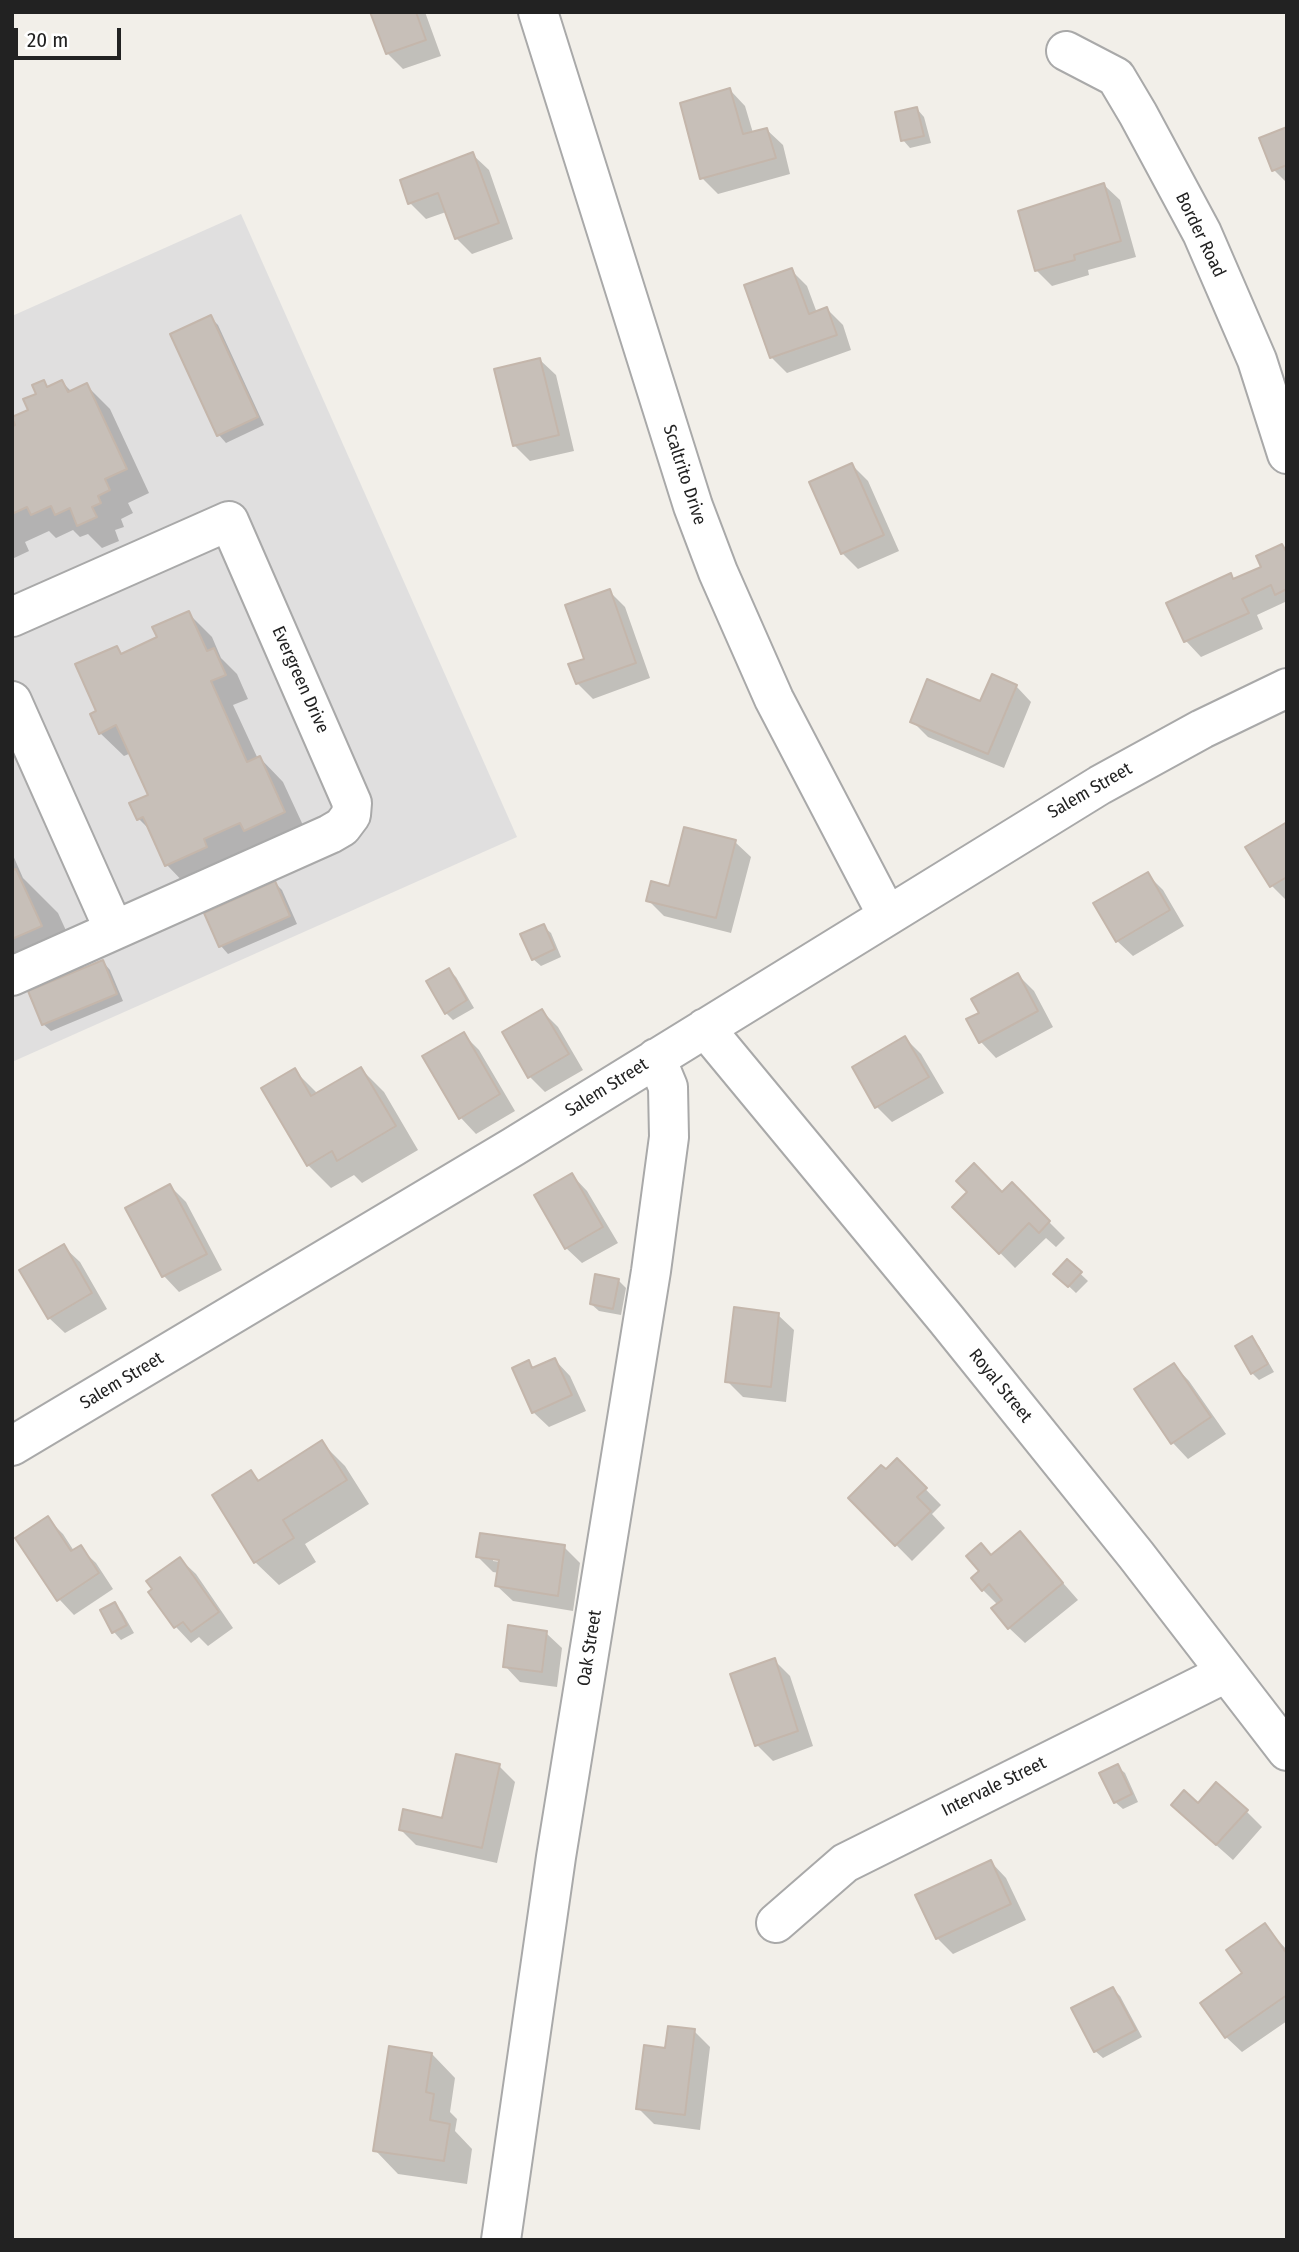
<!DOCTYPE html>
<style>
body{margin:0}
#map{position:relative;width:1299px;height:2252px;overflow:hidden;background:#f2efe9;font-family:"Fira Sans Condensed",sans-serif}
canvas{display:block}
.frame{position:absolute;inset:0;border:14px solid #222;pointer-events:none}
.scale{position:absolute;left:14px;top:28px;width:107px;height:32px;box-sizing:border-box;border:4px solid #222;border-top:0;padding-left:9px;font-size:21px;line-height:24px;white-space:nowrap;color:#222;-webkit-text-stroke:5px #fff;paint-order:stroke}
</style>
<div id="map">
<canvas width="1299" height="2252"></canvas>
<div class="frame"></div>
<div class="scale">20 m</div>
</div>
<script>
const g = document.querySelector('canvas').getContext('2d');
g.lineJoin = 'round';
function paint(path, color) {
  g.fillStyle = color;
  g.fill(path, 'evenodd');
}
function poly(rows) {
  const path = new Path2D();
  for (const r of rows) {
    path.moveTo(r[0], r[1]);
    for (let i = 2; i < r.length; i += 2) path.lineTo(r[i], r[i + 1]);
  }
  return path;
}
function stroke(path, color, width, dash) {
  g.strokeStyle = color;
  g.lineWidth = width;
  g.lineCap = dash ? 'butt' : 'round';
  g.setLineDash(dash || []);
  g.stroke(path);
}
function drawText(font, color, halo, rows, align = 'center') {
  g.font = font + ' "Fira Sans Condensed",sans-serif';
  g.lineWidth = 6;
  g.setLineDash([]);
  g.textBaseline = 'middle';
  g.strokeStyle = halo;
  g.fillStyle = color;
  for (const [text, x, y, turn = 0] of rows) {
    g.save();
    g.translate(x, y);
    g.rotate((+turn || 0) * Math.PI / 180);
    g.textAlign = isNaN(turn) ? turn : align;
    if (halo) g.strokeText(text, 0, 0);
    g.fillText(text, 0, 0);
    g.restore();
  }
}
const residential = poly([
 [241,214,517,837,12,1062,12,316]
]);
const shadow = poly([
 [372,12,425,12,441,56,403,69,387,53],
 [730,90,745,106,753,133,767,130,783,145,790,174,718,194,702,178],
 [917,109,924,117,931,143,910,148,903,140],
 [1287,129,1287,183,1274,170],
 [473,155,489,170,513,239,472,254,456,238,446,212,426,219,410,203,402,181],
 [1104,185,1120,200,1136,257,1088,270,1089,275,1052,286,1036,270],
 [791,270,807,286,817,313,827,309,843,325,851,350,787,373,772,358,746,286],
 [210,317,218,325,264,425,226,443,219,435],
 [540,360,556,375,574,451,530,461,515,446],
 [43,382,49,388,62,382,72,392,87,386,110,409,149,493,128,503,133,513,121,519,124,527,115,530,119,541,102,548,88,534,80,537,73,530,56,538,49,531,25,542,29,551,12,559,12,429,30,411],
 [852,465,868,481,899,551,858,569,842,553],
 [1282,546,1287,551,1287,603,1285,602,1257,615,1263,629,1201,657,1186,641,1230,575,1235,580,1263,568],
 [609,591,625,607,650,678,593,699,577,683],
 [188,613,212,637,221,658,237,674,248,699,233,705,258,759,260,758,283,782,308,836,190,889,167,865,151,831,139,819,150,796,131,753,124,756,100,733,98,712,116,648,123,655,159,638],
 [1016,686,1031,702,1004,768,928,737,912,721,981,703],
 [1287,824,1287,901,1272,886,1247,848],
 [735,842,751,857,731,933,664,916,648,900,671,888],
 [12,853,23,878,58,913,84,970,103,962,110,970,123,1001,51,1031,43,1024,43,987,35,978,12,988],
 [1147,874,1163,890,1184,926,1133,956,1117,941],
 [275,883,282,890,297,924,228,954,221,946,206,914],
 [543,926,551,933,561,957,541,966,533,959],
 [449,970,456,977,474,1008,453,1020,446,1013],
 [1018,975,1034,991,1053,1027,996,1058,981,1042,981,1013],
 [542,1011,558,1027,583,1070,545,1092,530,1077],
 [463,1034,479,1050,515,1111,476,1134,461,1118],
 [905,1038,921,1054,944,1093,892,1122,877,1107],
 [361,1069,384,1092,418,1150,362,1183,354,1175,331,1188,308,1165,294,1070,318,1094],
 [572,1175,587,1191,618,1243,582,1263,566,1248],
 [1012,1185,1065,1238,1056,1247,1046,1238,1015,1268,955,1207,1003,1194],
 [170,1186,186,1202,222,1270,179,1292,164,1276,128,1209],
 [64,1247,80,1262,107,1309,65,1333,49,1318],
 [1067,1261,1088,1281,1076,1293,1056,1274],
 [618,1280,626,1288,621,1315,599,1311,591,1304],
 [778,1315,794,1330,786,1402,743,1397,727,1381],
 [1252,1339,1259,1346,1274,1372,1259,1380,1252,1373],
 [555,1360,570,1376,586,1411,549,1427,533,1412,529,1362,535,1369],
 [1174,1365,1189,1381,1226,1434,1188,1459,1173,1443,1136,1390],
 [321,1442,345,1466,369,1504,305,1544,316,1562,279,1585,255,1562,251,1472,260,1481],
 [897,1460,941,1505,932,1514,945,1528,912,1561,850,1498,886,1472],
 [48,1519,63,1534,74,1551,80,1548,96,1563,113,1589,74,1615,59,1599],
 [1020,1534,1078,1600,1025,1643,1009,1628,998,1605,983,1590,993,1557],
 [564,1547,580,1563,573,1611,513,1601,497,1586,499,1573,493,1572,478,1557],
 [493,1558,508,1560,508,1563,493,1561],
 [180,1559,196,1574,233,1628,208,1646,199,1637,191,1643,176,1627,155,1589],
 [115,1604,122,1612,134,1633,121,1640,114,1632,103,1611],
 [546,1633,562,1648,557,1687,520,1682,505,1666],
 [774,1660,790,1676,813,1746,773,1761,757,1745],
 [499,1766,515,1782,497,1863,416,1845,400,1829,444,1820],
 [1117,1766,1125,1773,1138,1802,1123,1809,1115,1802],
 [1198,1805,1246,1811,1262,1827,1233,1860,1189,1821],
 [991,1862,1006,1878,1026,1920,953,1954,937,1938],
 [1265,1926,1287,1950,1287,2021,1242,2052,1226,2037,1244,1974],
 [1113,1989,1120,1996,1142,2037,1103,2058,1095,2051],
 [694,2031,710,2047,700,2130,654,2124,638,2108],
 [432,2054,455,2078,450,2112,457,2119,455,2131,472,2149,467,2184,398,2174,375,2150]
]);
const building = poly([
 [370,12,416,12,426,40,386,54,370,12],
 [730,88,743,134,767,128,776,158,700,179,680,103,730,88],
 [917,107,924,136,901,141,895,112,917,107],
 [1287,127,1287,165,1272,171,1259,138,1287,127],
 [473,152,499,223,455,239,438,193,408,204,400,180,473,152],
 [1104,183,1121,241,1074,255,1075,260,1035,271,1018,211,1104,183],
 [792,268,809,314,827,307,837,335,770,358,744,285,792,268],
 [211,315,258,417,217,436,170,334,211,315],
 [540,358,559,435,513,446,494,369,540,358],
 [44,380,47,387,62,380,68,392,87,383,127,469,105,479,110,490,98,496,101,503,92,507,97,517,77,526,70,508,55,515,51,506,31,515,27,507,12,514,12,427,15,425,12,417,28,410,23,399,36,394,32,385,44,380],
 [852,463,884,535,841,554,809,482,852,463],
 [1282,544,1287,553,1287,589,1275,595,1271,585,1242,599,1249,613,1184,642,1166,603,1231,573,1233,579,1261,567,1256,556,1282,544],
 [610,589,636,663,576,684,568,664,584,659,565,605,610,589],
 [189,611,207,651,214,648,226,675,211,681,247,762,260,756,285,812,244,831,240,823,204,839,207,847,165,866,143,817,137,820,129,803,148,795,116,725,99,734,90,714,96,711,75,664,117,646,121,654,157,637,152,627,189,611],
 [992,674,1017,685,988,754,910,722,927,679,980,701,992,674],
 [1287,822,1287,877,1270,887,1245,847,1287,822],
 [684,827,736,840,716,918,646,901,651,881,669,886,684,827],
 [16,869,42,926,12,939,12,870,16,869],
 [1148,872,1170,910,1116,942,1093,903,1148,872],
 [275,881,290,916,219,947,204,913,275,881],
 [544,924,555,949,532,960,520,934,544,924],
 [103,960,117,994,42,1025,28,991,103,960],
 [449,968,467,1000,445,1014,426,981,449,968],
 [1018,973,1038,1011,979,1043,966,1019,979,1013,971,999,1018,973],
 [542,1009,569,1054,528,1078,502,1032,542,1009],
 [464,1032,500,1094,459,1119,422,1056,464,1032],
 [905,1036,929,1077,875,1108,852,1067,905,1036],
 [361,1067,396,1126,337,1161,332,1151,307,1166,261,1088,295,1068,311,1096,361,1067],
 [974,1163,1002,1192,1012,1182,1050,1221,1039,1233,1029,1223,999,1254,952,1207,967,1192,956,1181,974,1163],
 [572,1173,603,1227,565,1249,534,1195,572,1173],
 [170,1184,207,1254,162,1277,125,1208,170,1184],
 [64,1244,92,1293,48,1319,19,1270,64,1244],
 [1067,1259,1082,1272,1068,1287,1053,1274,1067,1259],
 [595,1274,619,1279,613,1309,590,1304,595,1274],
 [734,1307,779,1313,771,1387,725,1382,734,1307],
 [1252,1336,1268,1364,1251,1374,1235,1346,1252,1336],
 [555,1358,572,1395,532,1413,512,1368,529,1360,532,1368,555,1358],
 [1174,1363,1211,1417,1171,1444,1134,1389,1174,1363],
 [322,1440,347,1480,283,1520,294,1538,254,1563,212,1495,251,1470,258,1481,322,1440],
 [897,1458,927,1488,917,1497,931,1511,895,1546,848,1498,881,1465,886,1469,897,1458],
 [48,1516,71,1551,81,1545,99,1573,57,1601,15,1538,48,1516],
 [1020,1531,1063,1583,1008,1629,991,1608,1002,1600,989,1584,982,1591,971,1578,979,1571,966,1556,981,1543,991,1555,1020,1531],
 [480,1533,565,1545,558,1596,495,1586,499,1560,476,1557,480,1533],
 [180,1557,219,1612,191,1632,183,1622,174,1628,148,1592,152,1589,146,1581,180,1557],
 [115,1602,127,1625,112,1633,100,1610,115,1602],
 [508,1625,547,1631,542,1672,503,1667,508,1625],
 [775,1658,798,1731,755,1746,730,1674,775,1658],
 [456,1754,500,1764,482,1848,399,1830,403,1809,442,1818,456,1754],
 [1118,1764,1132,1794,1114,1803,1099,1773,1118,1764],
 [1216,1782,1248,1810,1216,1845,1171,1805,1184,1790,1198,1803,1216,1782],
 [991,1860,1011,1904,936,1939,915,1895,991,1860],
 [1265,1923,1287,1954,1287,1995,1225,2038,1200,2003,1242,1973,1226,1950,1265,1923],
 [1113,1987,1136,2030,1094,2052,1071,2008,1113,1987],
 [668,2026,695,2029,685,2115,636,2109,644,2045,665,2048,668,2026],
 [389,2046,432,2053,426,2092,434,2094,430,2120,450,2124,444,2161,373,2151,389,2046]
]);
const minor = poly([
 [538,12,693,506,718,572,774,699,887,915],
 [1066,51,1116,77,1138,114,1202,233,1257,360,1287,454],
 [12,617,229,521,352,803,351,815,342,827,330,834,12,976],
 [12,701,114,930],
 [705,1028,946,1319,1136,1555,1287,1751],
 [12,1446,513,1147,1100,785,1202,729,1287,688],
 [776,1923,845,1863,1226,1673],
 [501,2240,556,1857,651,1271,669,1137,668,1087,656,1058]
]);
const streetNames = [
 ["Border Road",1200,235,64],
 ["Scaltrito Drive",684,475,72],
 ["Evergreen Drive",300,680,66],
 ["Salem Street",1090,791,-30],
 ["Salem Street",607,1088,-32],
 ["Salem Street",122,1381,-31],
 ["Royal Street",1000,1386,51],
 ["Oak Street",590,1648,-81],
 ["Intervale Street",994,1787,-26]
];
paint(residential, '#e0dfdf');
paint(shadow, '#0003');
paint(building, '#c7bfb8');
stroke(building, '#c4b6ab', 2);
stroke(minor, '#a9a9a9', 42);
stroke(minor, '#fff', 38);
drawText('18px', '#222', '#fff', streetNames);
</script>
